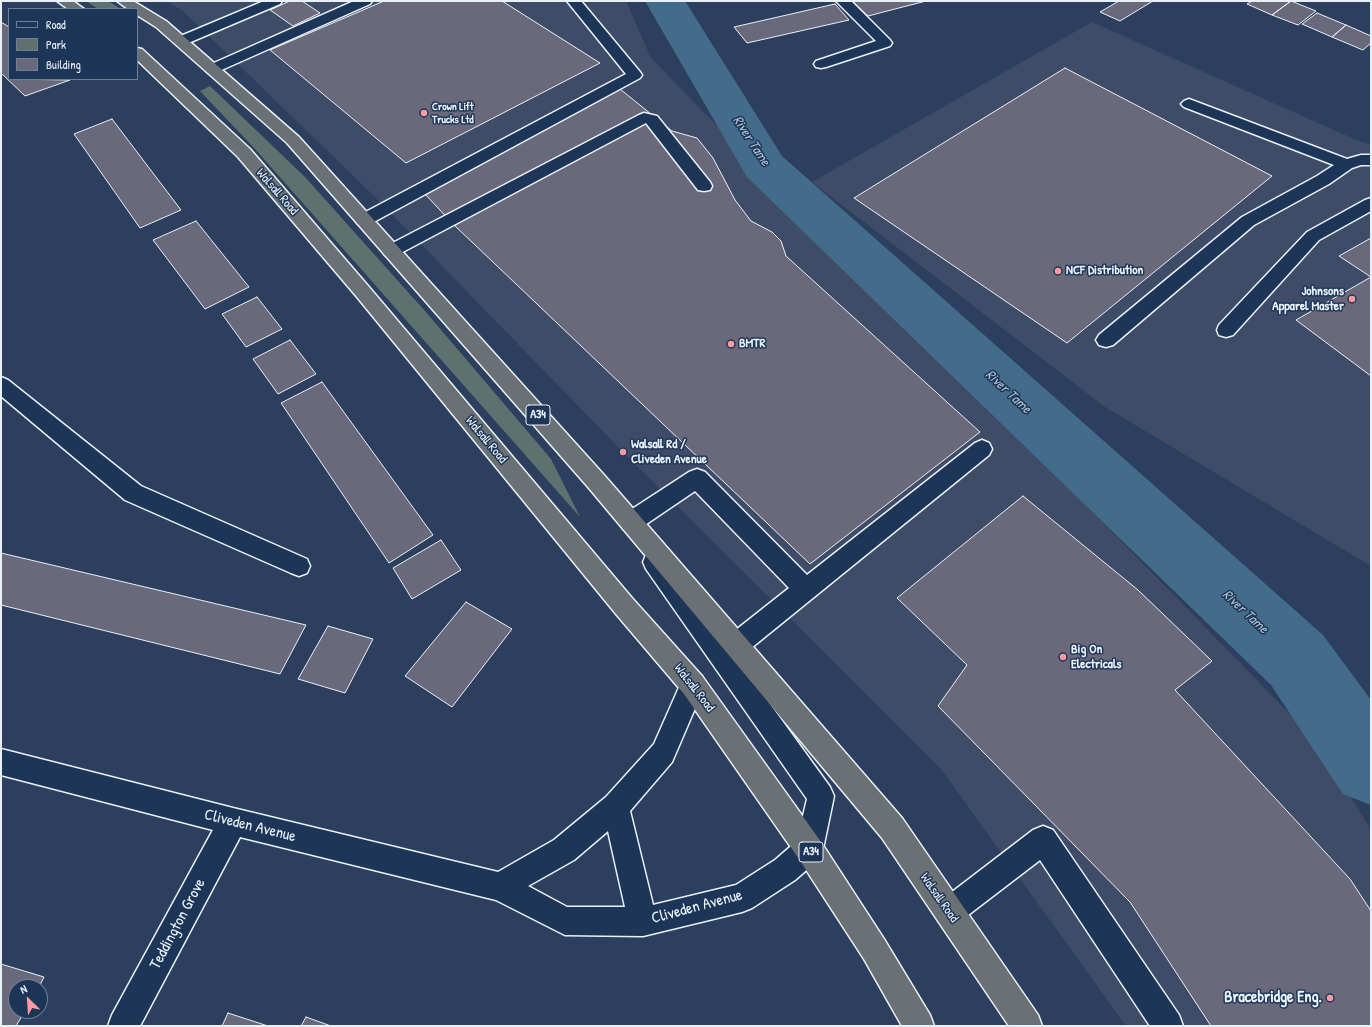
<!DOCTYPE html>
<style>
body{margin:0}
#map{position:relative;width:1372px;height:1027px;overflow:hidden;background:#2c3f5e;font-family:"Patrick Hand",sans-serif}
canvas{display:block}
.frame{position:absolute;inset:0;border:2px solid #e8f1f8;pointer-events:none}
.legend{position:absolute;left:8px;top:8px;width:130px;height:72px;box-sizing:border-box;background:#1d3557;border:1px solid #6e8097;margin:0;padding:5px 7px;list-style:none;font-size:12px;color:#e8f1f8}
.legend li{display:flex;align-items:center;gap:8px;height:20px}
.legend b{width:20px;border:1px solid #6e8097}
.north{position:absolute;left:8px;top:979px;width:40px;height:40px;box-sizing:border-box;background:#1d3557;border:1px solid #6e8097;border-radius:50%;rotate:335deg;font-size:11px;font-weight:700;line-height:16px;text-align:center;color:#e8f1f8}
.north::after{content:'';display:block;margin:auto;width:14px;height:18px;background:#ff9aa2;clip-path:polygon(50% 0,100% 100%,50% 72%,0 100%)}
</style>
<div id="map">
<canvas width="1372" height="1027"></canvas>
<div class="frame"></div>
<ul class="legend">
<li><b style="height:5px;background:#1d3557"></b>Road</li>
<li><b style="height:11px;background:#5d726e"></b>Park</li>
<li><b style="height:11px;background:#6a697b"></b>Building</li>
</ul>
<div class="north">N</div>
</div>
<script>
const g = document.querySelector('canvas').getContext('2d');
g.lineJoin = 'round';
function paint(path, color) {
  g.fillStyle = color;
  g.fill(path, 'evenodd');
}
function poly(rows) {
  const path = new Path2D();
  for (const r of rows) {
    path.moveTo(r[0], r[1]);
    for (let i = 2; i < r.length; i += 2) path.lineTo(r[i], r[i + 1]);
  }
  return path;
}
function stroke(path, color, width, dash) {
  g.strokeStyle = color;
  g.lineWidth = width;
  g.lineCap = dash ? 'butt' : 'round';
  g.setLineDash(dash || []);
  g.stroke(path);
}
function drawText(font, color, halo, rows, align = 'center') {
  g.font = font + ' "Patrick Hand",sans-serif';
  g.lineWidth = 3;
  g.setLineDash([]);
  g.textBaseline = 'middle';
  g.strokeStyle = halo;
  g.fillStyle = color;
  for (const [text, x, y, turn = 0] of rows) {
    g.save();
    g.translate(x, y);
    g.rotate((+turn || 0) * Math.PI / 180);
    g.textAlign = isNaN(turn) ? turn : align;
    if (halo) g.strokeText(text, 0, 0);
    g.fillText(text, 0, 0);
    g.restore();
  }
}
const built = poly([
 [166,1,626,1,651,58,1316,741,1371,830,1371,1026,1126,1026,941,769,623,452,375,197,183,11],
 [1092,22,1354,139,1371,145,1371,566,1105,407,812,182]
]);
const green = poly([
 [86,1,108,1,121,9,98,9],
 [210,86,305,177,425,311,551,459,580,517,255,149,200,91]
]);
const river = poly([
 [645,1,685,1,782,156,1323,635,1371,700,1371,805,1343,794,1271,685,747,177,645,1]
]);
const building = poly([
 [290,1,302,1,320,13,293,26,270,10,290,1],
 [384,1,502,1,600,63,406,163,270,50,384,1],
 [852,1,926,1,868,16,852,1],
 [1119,1,1153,1,1120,21,1100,12,1119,1],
 [1252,1,1291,1,1272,15,1247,4,1252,1],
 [1291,1,1316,11,1298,25,1272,15,1291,1],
 [835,4,849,20,747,43,734,27,835,4],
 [1317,13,1346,25,1332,37,1302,24,1317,13],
 [1,22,9,27,9,79,70,80,25,96,1,73,1,22],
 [1346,25,1371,36,1371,43,1363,50,1332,37,1346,25],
 [1065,68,1272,176,1067,343,854,198,1065,68],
 [620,89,672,131,697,138,713,158,735,200,751,221,772,232,781,241,786,256,980,432,810,564,453,224,424,193,620,89],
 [112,119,181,210,140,228,74,134,112,119],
 [196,221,249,287,205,309,153,240,196,221],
 [1371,238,1371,376,1296,320,1371,277,1339,256,1371,238],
 [257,297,282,329,246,347,222,314,257,297],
 [290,340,316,374,278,394,253,359,290,340],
 [322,382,433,535,389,563,281,403,322,382],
 [1023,496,1138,590,1212,661,1175,690,1350,879,1371,911,1371,1026,1211,1026,1130,902,938,706,967,665,897,598,1023,496],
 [441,540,461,570,412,599,393,568,441,540],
 [1,553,306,625,280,674,1,605,1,553],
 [466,602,512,629,452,707,405,676,466,602],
 [328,626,373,639,345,693,298,679,328,626],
 [1,964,44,977,39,987,16,987,16,1011,25,1011,16,1026,1,1026,1,964],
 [228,1013,268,1026,222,1026,228,1013],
 [306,1017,331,1026,301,1026,306,1017]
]);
const minor = poly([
 [264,1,282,1,280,4,186,44,181,45,176,44,174,41,176,38,264,1],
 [354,1,372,1,370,4,217,72,212,73,207,72,205,69,207,66,354,1],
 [567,1,581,1,640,72,642,75,640,78,370,224,364,226,358,224,355,220,358,216,626,74,567,1],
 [836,1,851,1,890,40,892,43,890,46,826,67,821,68,816,67,814,64,816,61,876,41,836,1],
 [1189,99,1347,159,1361,155,1371,155,1371,165,1361,165,1352,168,1329,184,1254,225,1113,345,1106,347,1099,345,1096,340,1099,335,1242,217,1317,176,1334,165,1184,107,1181,104,1184,101,1189,99],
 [644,113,657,116,710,182,712,186,710,190,704,191,698,190,646,123,397,255,391,257,385,255,382,251,385,247,639,115,644,113],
 [1371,198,1371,211,1319,240,1233,335,1226,337,1219,335,1217,330,1219,325,1307,232,1365,200,1371,198],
 [1,377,8,380,141,486,307,559,310,566,307,573,299,576,291,573,125,500,1,396,1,377],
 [982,440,989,443,992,449,989,455,745,653,736,657,830,787,834,796,823,849,819,859,795,880,752,908,742,912,643,936,565,935,496,900,240,837,140,1026,108,1026,112,1015,213,830,1,775,1,749,233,808,498,872,554,840,606,797,654,744,684,676,693,673,702,676,705,685,672,762,630,811,653,905,736,885,775,860,797,841,807,799,646,569,643,562,646,555,654,552,662,555,725,642,727,637,789,588,695,491,639,529,631,532,623,529,620,522,623,515,689,472,697,469,705,472,807,575,975,443,982,440],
 [608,831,625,907,567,907,528,886,574,860,608,831],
 [1043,826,1053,830,1179,1015,1183,1026,1150,1026,1040,860,959,922,949,926,939,922,935,912,939,902,1033,830,1043,826]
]);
const highway = poly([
 [57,1,73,1,84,9,68,9,57,1],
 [117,1,133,1,166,21,299,137,604,475,902,818,1038,1015,1042,1026,1009,1026,882,838,588,487,287,143,156,27,137,15,137,9,128,9,117,1],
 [137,48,142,49,250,149,369,287,632,598,702,676,819,839,884,939,930,1015,934,1026,902,1026,864,959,799,859,684,694,616,614,357,297,238,157,137,60,137,48]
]);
const markers = [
 [424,113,4,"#ff9aa2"],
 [1058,271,4,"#ff9aa2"],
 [1352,299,4,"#ff9aa2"],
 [731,344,4,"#ff9aa2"],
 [623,452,4,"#ff9aa2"],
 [1063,657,4,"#ff9aa2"],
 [1330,998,4,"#ff9aa2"]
];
const farPoinames = [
 ["Crown Lift",432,107],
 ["Trucks Ltd",432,120]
];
const shields = [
 [538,415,24],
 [811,852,24]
];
const shieldNames = [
 ["A34",538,415],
 ["A34",811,852]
];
const streetNames = [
 ["Walsall Road",277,192,49],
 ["Walsall Road",486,440,50],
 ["Walsall Road",694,688,52],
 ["Walsall Road",939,898,55]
];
const poiNames = [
 ["NCF Distribution",1066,271],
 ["Johnsons",1344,292,"right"],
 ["Apparel Master",1344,307,"right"],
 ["BMTR",739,344],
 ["Walsall Rd /",631,445],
 ["Cliveden Avenue",631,460],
 ["Big On",1071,650],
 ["Electricals",1071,665]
];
const waterNames = [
 ["River Tame",751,141,57],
 ["River Tame",1008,392,43],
 ["River Tame",1245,612,43]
];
const nearStreetnames = [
 ["Cliveden Avenue",250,826,14],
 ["Cliveden Avenue",697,907,-15],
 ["Teddington Grove",178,924,-62]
];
const nearPoinames = [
 ["Bracebridge Eng.",1322,998]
];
paint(built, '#3f4c67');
paint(green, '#5d726e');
paint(river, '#436c8b');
paint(building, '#6a697b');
stroke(building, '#e8f1f8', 1);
stroke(minor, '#e8f1f8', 3);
stroke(highway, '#e8f1f8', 3);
paint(minor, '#1d3557');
paint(highway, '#6a7074');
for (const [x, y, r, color] of markers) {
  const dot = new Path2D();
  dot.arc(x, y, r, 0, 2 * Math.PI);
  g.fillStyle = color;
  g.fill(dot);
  stroke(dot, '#1d3557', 1.5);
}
drawText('bold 11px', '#e8f1f8', '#1d3557', farPoinames, 'left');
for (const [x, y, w] of shields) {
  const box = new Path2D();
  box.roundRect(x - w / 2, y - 10, w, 20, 3);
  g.fillStyle = '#1d3557';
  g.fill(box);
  stroke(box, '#e8f1f8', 1);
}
drawText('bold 12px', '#e8f1f8', null, shieldNames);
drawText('13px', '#e8f1f8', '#1d3557', streetNames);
drawText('bold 13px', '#e8f1f8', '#1d3557', poiNames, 'left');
drawText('italic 14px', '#aec2d2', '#1d3557', waterNames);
drawText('16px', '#e8f1f8', '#1d3557', nearStreetnames);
drawText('bold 16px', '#e8f1f8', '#1d3557', nearPoinames, 'right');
</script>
